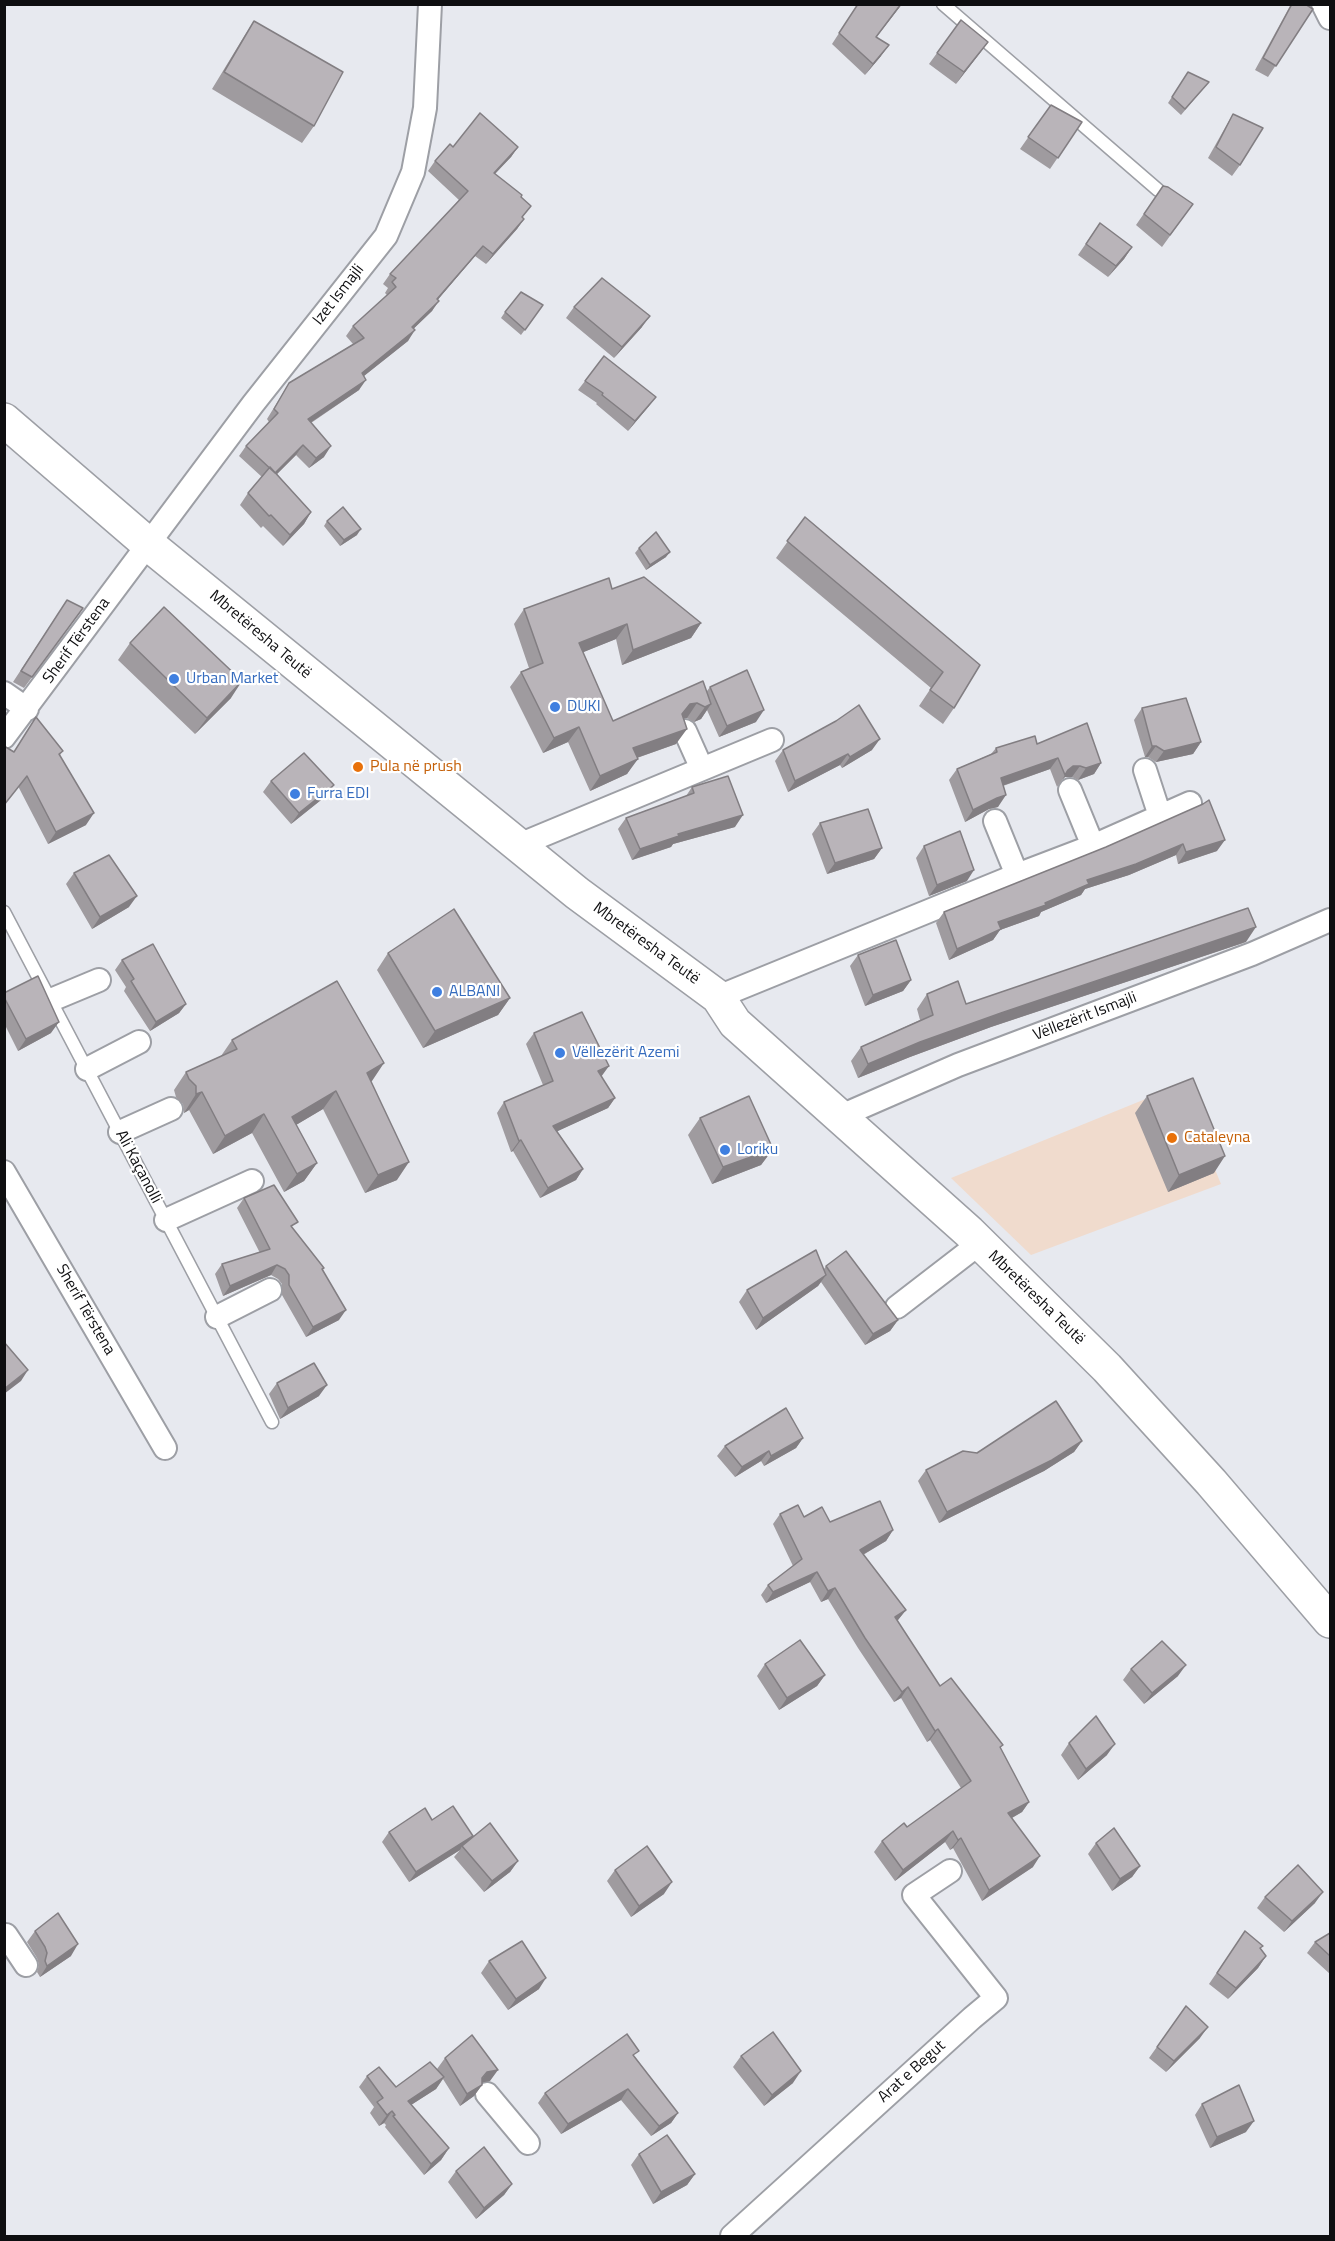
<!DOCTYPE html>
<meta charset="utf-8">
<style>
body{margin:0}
#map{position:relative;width:1335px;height:2241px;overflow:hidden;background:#e7e9ef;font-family:"Titillium Web",sans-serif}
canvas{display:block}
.frame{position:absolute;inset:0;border:6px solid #0e0e10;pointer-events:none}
</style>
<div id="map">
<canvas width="1335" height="2241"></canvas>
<div class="frame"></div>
</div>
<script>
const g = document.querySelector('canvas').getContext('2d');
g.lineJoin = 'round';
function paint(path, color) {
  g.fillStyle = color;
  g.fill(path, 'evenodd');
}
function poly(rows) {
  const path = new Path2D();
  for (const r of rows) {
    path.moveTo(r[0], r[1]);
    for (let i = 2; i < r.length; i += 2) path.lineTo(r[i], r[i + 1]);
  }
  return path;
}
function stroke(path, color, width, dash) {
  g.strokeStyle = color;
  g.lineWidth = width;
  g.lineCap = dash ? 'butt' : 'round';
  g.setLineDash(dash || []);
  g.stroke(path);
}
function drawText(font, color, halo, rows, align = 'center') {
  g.font = font + ' "Titillium Web",sans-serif';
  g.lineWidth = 4.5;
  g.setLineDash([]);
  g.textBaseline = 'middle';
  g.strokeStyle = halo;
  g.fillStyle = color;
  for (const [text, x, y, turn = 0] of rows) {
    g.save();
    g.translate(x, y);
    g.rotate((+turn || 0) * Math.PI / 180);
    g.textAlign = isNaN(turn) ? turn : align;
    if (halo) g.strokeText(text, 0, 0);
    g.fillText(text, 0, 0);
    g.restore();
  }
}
const commercial = poly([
 [1180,1085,1221,1184,1031,1255,951,1178]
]);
const service = poly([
 [943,4,1158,190],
 [4,912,272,1422]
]);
const minor = poly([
 [1323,4,1330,18],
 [4,693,27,709],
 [685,731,702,769],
 [4,737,253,404,386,236,413,172,425,108,430,4],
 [1145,770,1160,816],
 [1070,790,1093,846],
 [995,821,1017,875],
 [519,845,772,740],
 [718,997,1017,875,1093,846,1190,803],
 [51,1000,99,980],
 [87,1069,139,1042],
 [841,1116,958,1065,1252,954,1330,920],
 [120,1132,171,1109],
 [4,1172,165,1448],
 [166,1220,252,1181],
 [897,1307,980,1243],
 [217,1317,270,1290],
 [4,1936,6,1935,26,1965],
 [487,2094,528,2143],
 [732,2236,972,2018,996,1998,914,1895,950,1871]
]);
const primary = poly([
 [4,420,148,544,577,893,718,997,735,1023,969,1232,1107,1368,1211,1482,1330,1621]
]);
const wall = poly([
 [858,4,902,4,876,37,881,56,865,75,832,44],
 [1291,4,1305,4,1313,9,1268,77,1255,70],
 [961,20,988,42,956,84,929,64],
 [254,21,314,126,302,143,212,89,243,38],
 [1188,72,1209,82,1181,115,1168,103],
 [1051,105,1082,122,1050,169,1020,149],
 [1233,114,1240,165,1232,176,1208,158,1226,126],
 [453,147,518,147,511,157,495,174,521,197,522,217,524,219,517,229,486,264,475,256,438,299,432,311,413,329,408,341,364,376,359,390,311,423,324,457,309,468,296,455,277,474,311,512,304,524,283,546,263,526,261,528,240,505,248,493,262,477,239,456,246,446,269,422,267,419,289,383,353,344,346,336,353,326,387,295,385,293,388,288,383,284,390,274,459,200,428,171,435,161],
 [1163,186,1193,204,1162,247,1136,225],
 [1100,223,1132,247,1124,259,1108,277,1078,255],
 [543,305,521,335,501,318,505,312],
 [574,307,642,327,614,358,566,318],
 [585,381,649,406,628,431,596,404,597,403,578,390],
 [805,517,980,665,954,708,943,724,919,706,931,688,776,558],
 [327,521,357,535,340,546,324,526],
 [639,548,666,557,646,570,635,553],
 [67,600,75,619,24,688,13,682],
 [524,609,701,623,691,638,622,665,616,639,583,652,613,721,707,691,710,687,756,722,719,737,707,710,701,719,694,722,687,718,683,718,676,744,637,758,627,774,590,791,568,742,543,753,510,687,521,672,529,668,514,624],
 [130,643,231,698,195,734,118,660],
 [1142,708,1201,742,1193,754,1156,762,1148,757,1145,757,1134,720],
 [36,717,63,751,60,755,86,825,48,844,19,788,14,752],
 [1037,744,1101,763,1094,774,1078,780,1072,777,1065,777,1062,780,1057,787,1050,769,1003,786,998,807,989,809,965,822,949,780,957,769,991,754,996,748],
 [783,750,872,750,842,768,840,765,788,792,775,761],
 [271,781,326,796,291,824,263,792],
 [692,787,735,827,673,844,671,847,632,860,618,829,626,818,686,796],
 [1203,804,1217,851,1178,864,1176,855,1129,875,1085,889,1081,895,1041,912,1039,916,1000,930,993,940,949,960,936,923,944,912,1106,847],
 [820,823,882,848,874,859,827,874,812,834],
 [924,846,967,881,929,896,916,858],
 [74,873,129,907,92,929,66,884],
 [1246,942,991,1027,910,1057,858,1078,851,1061,861,1047,920,1020,917,1009,927,994,966,1004],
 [388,953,510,998,498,1015,423,1048,377,970],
 [858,955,911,980,903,991,865,1006,850,966],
 [122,960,186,1004,179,1013,150,1031,124,991,126,987,115,970],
 [4,993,51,1033,18,1051,4,1023],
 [534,1033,601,1076,615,1098,608,1108,557,1131,583,1169,576,1180,540,1198,513,1151,511,1152,497,1113,504,1102,543,1085,526,1044],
 [232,1040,371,1081,397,1180,365,1193,323,1109,296,1125,317,1163,304,1181,284,1192,252,1133,213,1154,189,1110,184,1113,183,1104,176,1097,174,1090,186,1072,221,1056],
 [1147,1096,1214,1173,1168,1192,1135,1113],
 [700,1118,773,1149,761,1165,712,1184,688,1135],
 [244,1198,293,1229,323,1270,339,1320,306,1337,282,1295,282,1284,278,1279,271,1275,223,1296,215,1274,222,1264,260,1253,237,1208],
 [826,1266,898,1320,890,1331,865,1345,821,1282,818,1286,756,1330,739,1302,747,1290,824,1269],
 [277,1383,319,1396,280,1419,269,1394],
 [803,1438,796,1448,764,1466,761,1461,735,1477,717,1456,725,1446],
 [1082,1441,1074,1452,1044,1471,939,1523,918,1481,926,1470,977,1453],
 [780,1514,893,1530,886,1541,863,1555,906,1610,897,1621,940,1686,1003,1745,1000,1748,1029,1802,1022,1812,1012,1818,1033,1867,982,1901,953,1848,950,1850,945,1842,895,1881,874,1852,882,1841,907,1827,961,1788,930,1740,927,1742,901,1698,894,1702,858,1648,828,1599,821,1602,810,1582,766,1603,761,1595,768,1585,793,1566,773,1524],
 [765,1664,825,1675,817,1686,779,1710,757,1676],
 [1131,1669,1178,1676,1144,1704,1123,1680],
 [1069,1743,1107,1755,1078,1780,1061,1755],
 [432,1820,471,1839,518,1861,510,1872,484,1892,454,1857,460,1850,409,1882,382,1842,389,1832],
 [1096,1843,1140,1866,1132,1877,1112,1891,1088,1854],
 [615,1870,664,1894,631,1917,607,1881],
 [1265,1897,1315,1903,1284,1932,1257,1908],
 [35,1931,71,1956,40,1977,37,1972,39,1965,37,1958,27,1942],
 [1245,1931,1261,1949,1266,1956,1258,1968,1228,1999,1209,1984],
 [1330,1933,1330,1974,1307,1953,1315,1942],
 [489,1961,539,1989,508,2010,481,1973],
 [1186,2006,1200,2038,1166,2072,1149,2058],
 [741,2056,793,2083,764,2106,733,2067],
 [635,2057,678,2113,671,2123,651,2136,621,2100,561,2134,538,2103,545,2093],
 [445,2058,490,2081,482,2083,482,2085,474,2096,460,2106,443,2079,436,2089,411,2105,449,2148,441,2160,424,2175,385,2127,386,2125,384,2123,379,2126,370,2113,374,2107,359,2087,367,2076,396,2087,438,2071,437,2069],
 [1202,2104,1246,2132,1210,2148,1195,2115],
 [639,2154,695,2174,687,2185,653,2204,631,2165],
 [456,2171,512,2184,504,2195,476,2219,448,2182]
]);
const shadedWall = poly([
 [901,4,902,4,868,48,876,37],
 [988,42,980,53,956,84,964,72],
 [889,45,881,56,865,75,873,64],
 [518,147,511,157,486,183,494,173],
 [524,219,517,229,486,264,493,254],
 [483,246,475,256,430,309,437,299],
 [1132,247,1124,259,1108,277,1116,266],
 [439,301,432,311,405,337,412,327],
 [650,316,642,327,614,358,622,347],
 [415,330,408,341,355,383,362,373],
 [366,380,359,390,301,429,308,419],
 [656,397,649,406,628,431,635,421],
 [303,445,296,455,268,483,275,473],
 [331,446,324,457,309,468,316,458],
 [311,512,304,524,283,546,290,535],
 [361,529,357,535,340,546,344,540],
 [670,552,666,557,646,570,650,565],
 [701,623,691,638,622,665,633,650],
 [627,624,616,639,569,658,579,643],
 [242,681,231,698,195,734,207,718],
 [697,703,687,718,679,719,690,704],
 [711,704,701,719,694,722,705,707],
 [764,710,756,722,719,737,727,726],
 [579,727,568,742,543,753,554,738],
 [687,729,676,744,622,763,633,748],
 [880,739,872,750,842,768,850,757],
 [1201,742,1193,754,1156,762,1164,751],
 [1152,746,1156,746,1148,757,1145,757],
 [848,754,840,765,788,792,795,781],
 [1058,758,1050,769,993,789,1001,778],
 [638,759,627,774,590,791,600,776],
 [1101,763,1094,774,1078,780,1086,768],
 [1073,766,1080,766,1072,777,1065,777,1062,780,1068,770],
 [334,785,326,796,291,824,299,813],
 [1006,795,998,807,989,809,965,822,973,810,997,798],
 [94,813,86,825,48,844,56,832],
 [743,815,735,827,673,844,671,847,632,860,640,849,678,834],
 [1225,840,1217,851,1178,864,1186,852],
 [1183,844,1176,855,1129,875,1085,889,1081,895,1041,912,1039,916,1000,930,993,940,949,960,957,949,998,922,1045,903,1087,880],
 [882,848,874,859,827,874,835,863],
 [974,870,967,881,929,896,937,885],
 [137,896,129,907,92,929,100,917],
 [1256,927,1246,942,991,1027,910,1057,858,1078,868,1064,920,1042,1001,1013],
 [911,980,903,991,865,1006,873,995],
 [510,998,498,1015,423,1048,435,1031],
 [186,1004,179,1013,150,1031,156,1022],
 [59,1022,51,1033,18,1051,26,1039],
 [384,1063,372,1081,354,1091,367,1073],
 [609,1066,601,1077,598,1071],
 [336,1091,323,1109,279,1135,292,1117],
 [202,1092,189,1110,184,1113,196,1094],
 [615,1098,608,1108,545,1137,553,1126],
 [264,1114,252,1133,213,1154,225,1136],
 [521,1140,513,1151,511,1152,519,1141],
 [773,1149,761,1165,712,1184,723,1167],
 [1225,1156,1214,1173,1168,1192,1179,1175],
 [409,1162,397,1180,365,1193,378,1175],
 [317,1163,304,1181,284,1192,297,1174],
 [583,1169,576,1180,540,1198,548,1188],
 [277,1265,271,1275,223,1296,230,1286],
 [826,1275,818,1286,756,1330,763,1318],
 [346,1310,339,1320,306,1337,313,1327],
 [898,1320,890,1331,865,1345,873,1334],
 [28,1370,21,1381,4,1394,4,1389],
 [327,1385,319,1396,280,1419,288,1408],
 [803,1438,796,1448,764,1466,771,1456],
 [1082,1441,1074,1452,1044,1471,939,1523,947,1512],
 [769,1451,761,1461,735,1477,742,1467],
 [893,1530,886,1541,852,1561,860,1550],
 [817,1572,810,1582,766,1603,773,1592],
 [835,1588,828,1599,821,1602,828,1591],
 [906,1610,898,1620,887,1628,895,1617],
 [1186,1665,1178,1676,1144,1704,1152,1693],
 [825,1675,817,1686,779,1710,787,1698],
 [908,1687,901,1698,894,1702,902,1692],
 [938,1729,930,1740,927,1742,935,1731],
 [1115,1744,1107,1755,1078,1780,1086,1769],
 [1029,1802,1022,1812,1001,1824,1008,1813],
 [953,1831,945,1842,895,1881,903,1870],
 [473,1836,466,1846,462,1846,460,1850,409,1882,416,1872],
 [961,1838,953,1848,950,1850,958,1840],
 [1040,1856,1033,1867,982,1901,989,1890],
 [518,1861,510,1872,484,1892,492,1881],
 [1140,1866,1132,1877,1112,1891,1120,1879],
 [672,1882,664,1894,631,1917,639,1906],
 [1323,1892,1315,1903,1284,1932,1292,1921],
 [78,1944,71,1956,40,1977,47,1966],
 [1266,1956,1258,1968,1228,1999,1236,1988],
 [546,1978,539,1989,508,2010,516,1999],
 [1208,2027,1200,2038,1166,2072,1174,2061],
 [498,2070,490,2081,479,2083,487,2072],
 [801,2071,793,2083,764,2106,772,2095],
 [444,2077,436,2089,400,2112,408,2101],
 [482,2085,474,2096,460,2106,467,2094],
 [628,2089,621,2100,561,2134,568,2124],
 [392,2111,384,2123,379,2126,387,2115],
 [678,2113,671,2123,651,2136,659,2126],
 [1254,2121,1246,2132,1210,2148,1217,2137],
 [449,2148,441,2160,424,2175,431,2164],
 [695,2174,687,2185,653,2204,661,2192],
 [512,2184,504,2195,476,2219,484,2208]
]);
const building = poly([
 [858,4,901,4,876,37,889,45,873,64,839,33,858,4],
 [1292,4,1305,4,1313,9,1276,66,1263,58,1292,4],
 [961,20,988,42,964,72,937,53,961,20],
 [254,21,343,72,314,126,224,72,254,21],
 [1188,72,1209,82,1185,109,1172,97,1188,72],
 [1051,105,1082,122,1058,158,1028,137,1051,105],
 [480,113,518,147,494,173,522,195,521,197,531,206,522,217,524,219,493,254,483,246,437,299,439,301,412,327,415,330,362,373,366,380,308,419,331,446,316,458,303,445,275,473,246,446,278,413,274,409,289,383,364,338,353,326,396,287,392,282,396,278,390,274,468,191,435,161,450,144,453,147,480,113],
 [1233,114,1263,128,1240,165,1216,147,1233,114],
 [1163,186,1168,187,1193,204,1170,235,1144,214,1163,186],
 [1100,223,1132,247,1116,266,1086,244,1100,223],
 [602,278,650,316,622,347,574,307,602,278],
 [521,292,543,305,525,330,505,312,521,292],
 [604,356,656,397,635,421,602,395,603,393,585,381,604,356],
 [270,467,311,512,290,535,271,515,269,516,248,493,270,467],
 [343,507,361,529,344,540,327,521,343,507],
 [805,517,980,665,954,708,930,690,943,672,787,541,805,517],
 [656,532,670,552,650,565,639,548,656,532],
 [644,577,701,623,633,650,627,624,579,643,613,721,703,681,711,704,705,707,697,703,690,704,682,714,687,729,633,748,638,759,600,776,579,727,554,738,521,672,543,663,524,609,609,578,612,589,644,577],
 [67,600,83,608,32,677,21,671,67,600],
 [164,607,242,681,207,718,130,643,164,607],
 [747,670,764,710,727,726,710,687,747,670],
 [1186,698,1201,742,1164,751,1156,746,1152,746,1142,708,1186,698],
 [859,705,880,739,850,757,848,754,795,781,783,750,836,721,859,705],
 [36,717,63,751,59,754,94,813,56,832,27,776,4,805,4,746,14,752,36,717],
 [1087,723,1101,763,1086,768,1080,766,1073,766,1068,770,1065,775,1058,758,1001,778,1006,795,997,798,973,810,957,769,997,752,996,748,1035,736,1037,744,1087,723],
 [304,753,334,785,299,813,271,781,304,753],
 [728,776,743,815,678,834,679,836,640,849,626,818,694,793,692,787,728,776],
 [1209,800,1225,840,1186,852,1183,844,1136,864,1087,880,1089,884,1045,903,1046,905,998,922,1001,929,957,949,944,912,1106,847,1203,804,1209,800],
 [868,809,882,848,835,863,820,823,868,809],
 [960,831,974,870,937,885,924,846,960,831],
 [109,855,137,896,100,917,74,873,109,855],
 [1248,908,1256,927,1001,1013,920,1042,868,1064,861,1047,933,1015,927,994,958,981,966,1004,1248,908],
 [454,909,510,998,435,1031,388,953,454,909],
 [896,940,911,980,873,995,858,955,896,940],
 [153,944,186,1004,156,1022,131,981,134,979,122,960,153,944],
 [38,976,59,1022,26,1039,4,997,4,993,38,976],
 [337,981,384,1063,367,1073,409,1162,378,1175,336,1091,292,1117,317,1163,297,1174,264,1114,225,1136,202,1092,196,1094,196,1086,189,1079,186,1072,237,1049,232,1040,337,981],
 [582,1012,609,1066,598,1071,615,1098,553,1126,583,1169,548,1188,521,1140,519,1141,504,1102,553,1081,534,1033,582,1012],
 [1193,1078,1225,1156,1179,1175,1147,1096,1193,1078],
 [749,1096,773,1149,723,1167,700,1118,749,1096],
 [274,1185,298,1222,291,1226,324,1268,322,1269,346,1310,313,1327,289,1285,289,1275,285,1269,277,1265,230,1286,222,1264,270,1249,244,1198,274,1185],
 [816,1250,826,1275,763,1318,747,1290,816,1250],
 [846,1251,898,1320,873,1334,826,1266,846,1251],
 [4,1342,28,1370,4,1389,4,1342],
 [314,1363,327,1385,288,1408,277,1383,314,1363],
 [1056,1401,1082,1441,1052,1460,947,1512,926,1470,963,1451,977,1453,1056,1401],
 [786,1408,803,1438,771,1456,769,1451,742,1467,725,1446,786,1408],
 [880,1501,893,1530,860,1550,906,1610,895,1617,940,1686,951,1678,1003,1745,1000,1747,1029,1802,1008,1813,1040,1856,989,1890,961,1838,958,1840,953,1831,903,1870,882,1841,904,1823,907,1827,971,1781,938,1729,935,1731,908,1687,902,1692,865,1638,835,1588,828,1591,817,1572,773,1592,768,1585,802,1559,780,1514,798,1505,804,1517,822,1507,830,1522,880,1501],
 [800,1640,825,1675,787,1698,765,1664,800,1640],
 [1162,1641,1186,1665,1152,1693,1131,1669,1162,1641],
 [1096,1716,1115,1744,1086,1769,1069,1743,1096,1716],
 [453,1806,473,1836,416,1872,389,1832,425,1808,432,1820,453,1806],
 [490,1823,518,1861,492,1881,462,1846,490,1823],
 [1114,1828,1140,1866,1120,1879,1096,1843,1114,1828],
 [647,1846,672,1882,639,1906,615,1870,647,1846],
 [1298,1865,1323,1892,1292,1921,1265,1897,1298,1865],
 [58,1913,78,1944,47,1966,45,1961,47,1953,45,1947,35,1931,58,1913],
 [1245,1931,1263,1946,1260,1948,1266,1956,1236,1988,1217,1973,1245,1931],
 [1330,1933,1330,1956,1315,1942,1330,1933],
 [522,1941,546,1978,516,1999,489,1961,522,1941],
 [1186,2006,1208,2027,1174,2061,1157,2047,1186,2006],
 [773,2032,801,2071,772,2095,741,2056,773,2032],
 [627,2034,639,2051,633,2055,678,2113,659,2126,628,2089,568,2124,545,2093,627,2034],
 [472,2035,498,2070,487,2072,482,2078,482,2085,467,2094,445,2058,472,2035],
 [430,2062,444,2077,408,2101,449,2148,431,2164,393,2116,395,2115,392,2111,387,2115,377,2102,383,2098,367,2076,379,2067,396,2087,430,2062],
 [1239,2085,1254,2121,1217,2137,1202,2104,1239,2085],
 [667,2135,695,2174,661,2192,639,2154,667,2135],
 [484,2147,512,2184,484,2208,456,2171,484,2147]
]);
const markers = [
 [174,679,6,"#3f7fe0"],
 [555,707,6,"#3f7fe0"],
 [358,767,6,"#e8710a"],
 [295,794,6,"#3f7fe0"],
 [437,992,6,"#3f7fe0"],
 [560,1053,6,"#3f7fe0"],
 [1172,1138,6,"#e8710a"],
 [725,1150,6,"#3f7fe0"]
];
const streetNames = [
 ["Izet Ismajli",339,295,-52],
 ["Mbretëresha Teutë",260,635,40],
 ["Sherif Tërstena",77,641,-54],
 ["Mbretëresha Teutë",646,944,36],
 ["Vëllezërit Ismajli",1085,1017,-21],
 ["Ali Kaçanolli",138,1167,62],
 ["Mbretëresha Teutë",1036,1298,44],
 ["Sherif Tërstena",85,1310,60],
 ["Arat e Begut",912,2072,-42]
];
const shopNames = [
 ["Urban Market",186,679],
 ["DUKI",567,707],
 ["Furra EDI",307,794],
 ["ALBANI",449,992],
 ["Vëllezërit Azemi",572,1053],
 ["Loriku",737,1150]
];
const foodNames = [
 ["Pula në prush",370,767],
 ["Cataleyna",1184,1138]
];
paint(commercial, '#f0dbcd');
stroke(service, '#9d9fa5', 15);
stroke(minor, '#9d9fa5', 26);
stroke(primary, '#9d9fa5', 36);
stroke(service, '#fff', 12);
stroke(minor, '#fff', 22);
stroke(primary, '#fff', 33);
paint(wall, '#9f9b9f');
paint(shadedWall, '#827e82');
paint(building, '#b9b4b9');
stroke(building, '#827e82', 1.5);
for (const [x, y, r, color] of markers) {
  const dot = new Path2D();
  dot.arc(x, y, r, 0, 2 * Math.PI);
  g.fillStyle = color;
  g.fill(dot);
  stroke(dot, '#fff', 2);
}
drawText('16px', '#0e0e10', '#fff', streetNames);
drawText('16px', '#366cbe', '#fff', shopNames, 'left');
drawText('16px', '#c56008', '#fff', foodNames, 'left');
</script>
